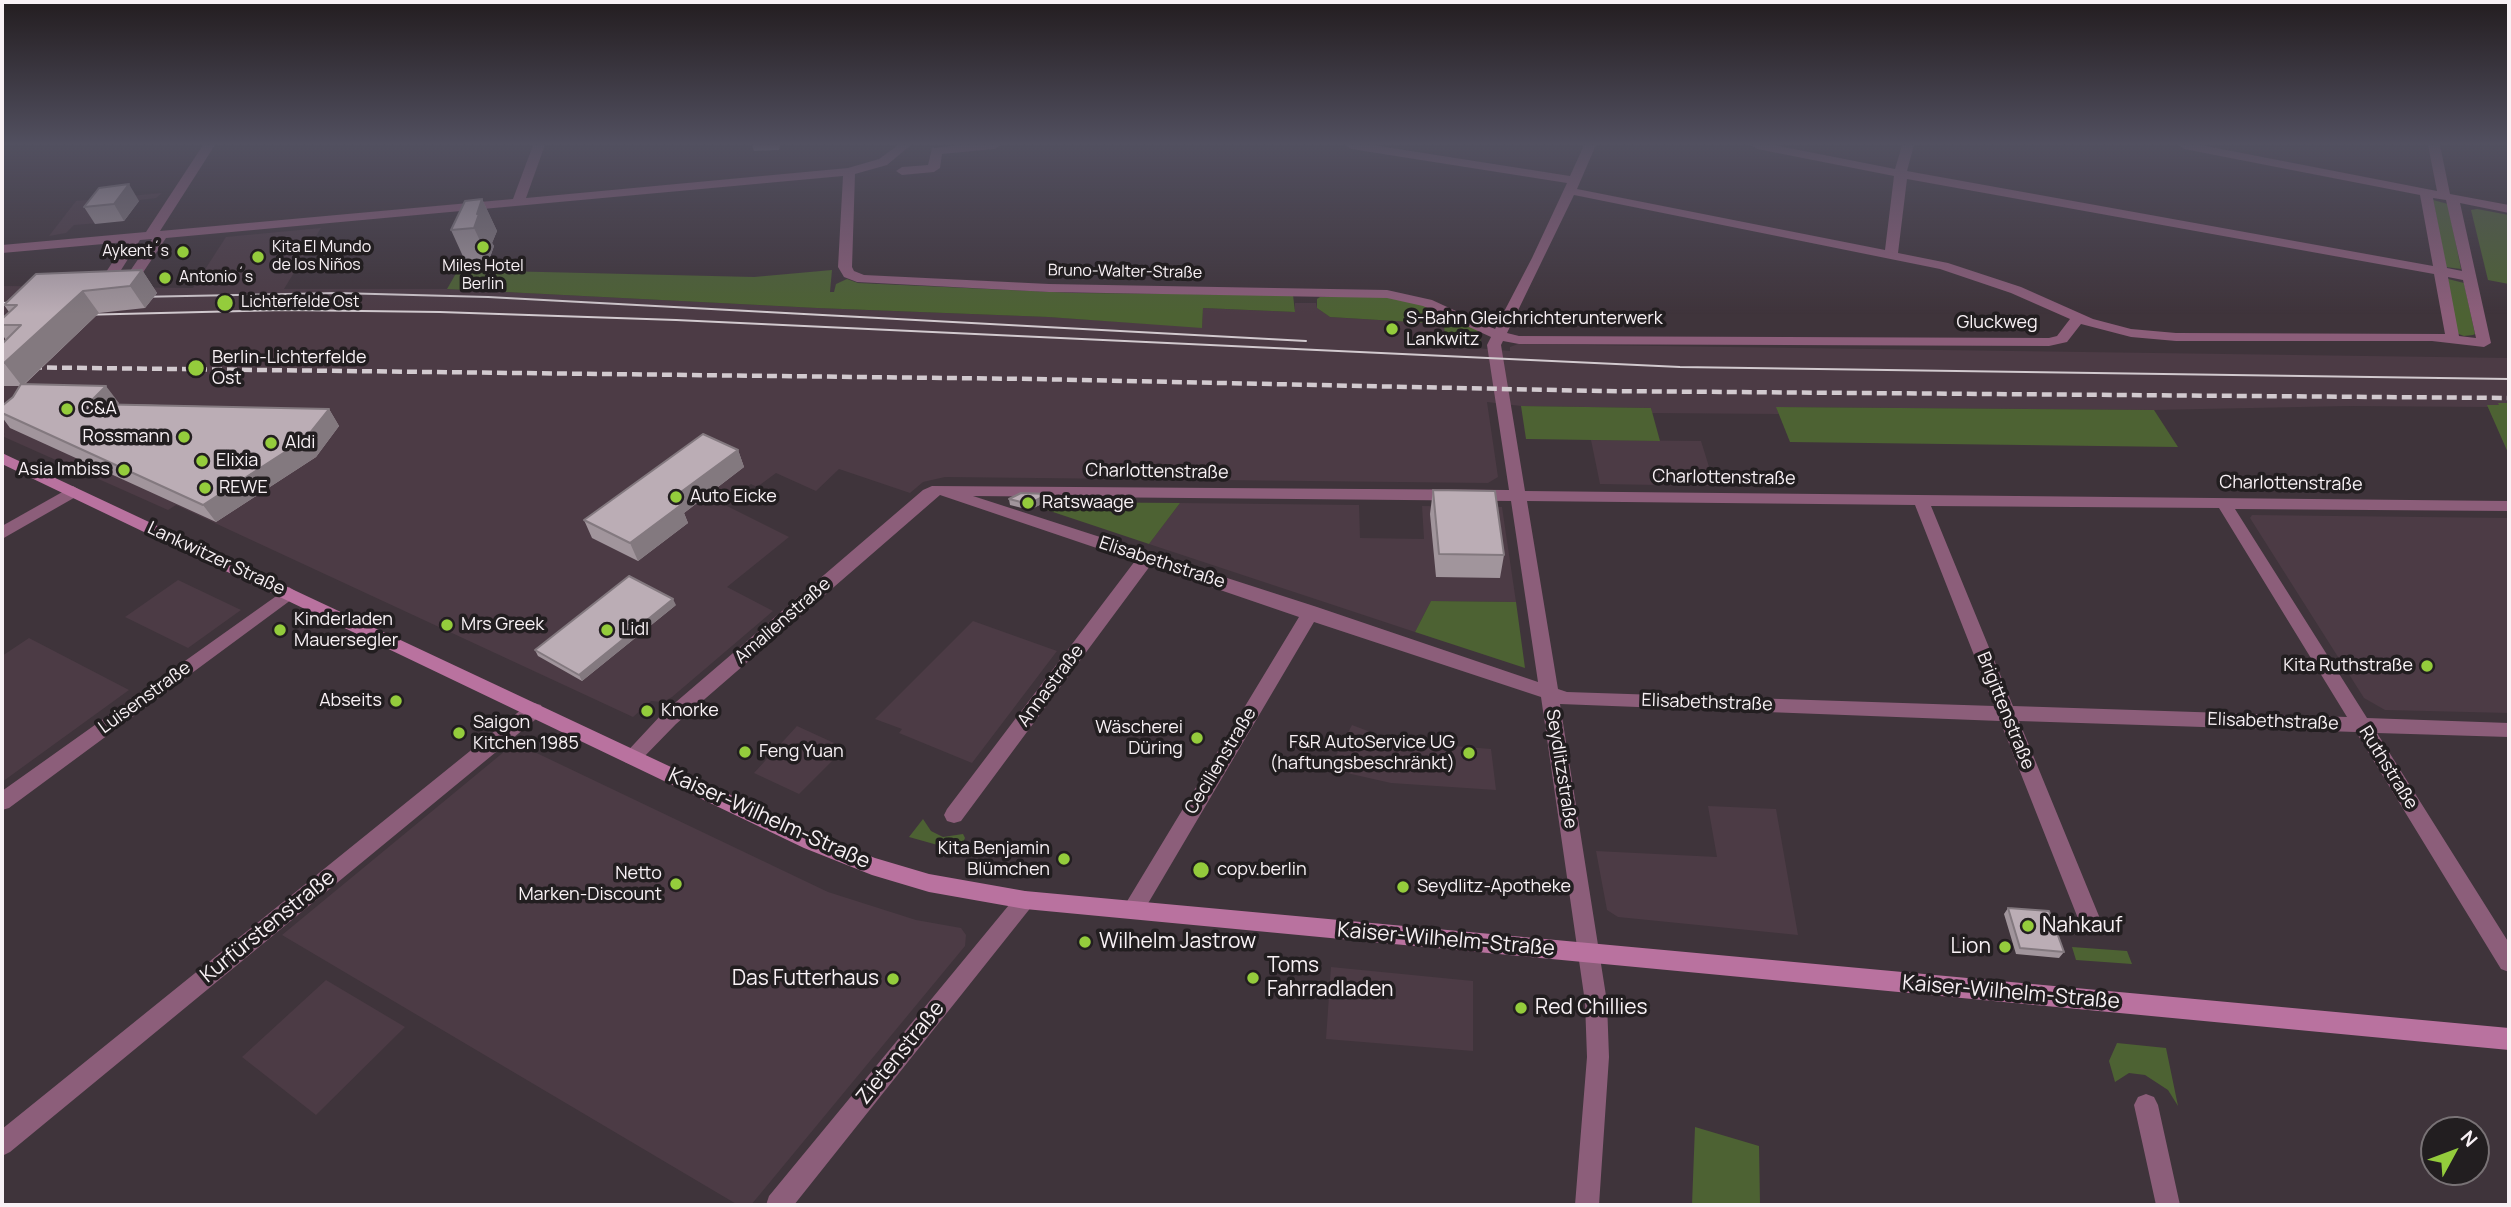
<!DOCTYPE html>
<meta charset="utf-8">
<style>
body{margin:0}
#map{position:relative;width:2511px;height:1207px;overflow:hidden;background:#3f343b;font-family:Manrope,sans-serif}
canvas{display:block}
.frame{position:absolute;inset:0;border:4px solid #f8f1f5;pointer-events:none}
.north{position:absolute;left:2420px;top:1116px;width:70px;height:70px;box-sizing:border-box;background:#221e20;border:2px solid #787275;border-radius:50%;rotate:49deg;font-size:19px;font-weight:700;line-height:28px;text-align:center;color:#f8f1f5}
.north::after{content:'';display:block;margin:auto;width:24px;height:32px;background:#94cc3c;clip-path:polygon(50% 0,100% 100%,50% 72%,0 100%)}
</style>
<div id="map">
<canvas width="2511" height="1207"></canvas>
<div class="frame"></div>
<div class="north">N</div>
</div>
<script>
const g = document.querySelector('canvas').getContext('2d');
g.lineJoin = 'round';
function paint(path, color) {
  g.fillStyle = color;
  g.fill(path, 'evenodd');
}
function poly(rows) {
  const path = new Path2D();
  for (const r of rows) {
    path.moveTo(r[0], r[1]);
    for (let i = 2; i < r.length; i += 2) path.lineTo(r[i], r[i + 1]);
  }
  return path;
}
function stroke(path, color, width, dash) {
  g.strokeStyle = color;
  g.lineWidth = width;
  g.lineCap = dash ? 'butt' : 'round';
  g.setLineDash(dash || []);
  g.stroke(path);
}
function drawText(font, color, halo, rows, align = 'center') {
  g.font = font + ' Manrope,sans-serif';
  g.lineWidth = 7;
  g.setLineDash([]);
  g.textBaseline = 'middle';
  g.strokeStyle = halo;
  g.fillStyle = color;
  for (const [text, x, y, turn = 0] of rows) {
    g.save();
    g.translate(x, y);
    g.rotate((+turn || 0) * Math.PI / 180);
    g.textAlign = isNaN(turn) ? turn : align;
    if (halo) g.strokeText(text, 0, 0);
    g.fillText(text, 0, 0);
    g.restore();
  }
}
const built = poly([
 [162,193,156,198,140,200,124,221,74,225,66,233,49,236,76,201],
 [321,228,284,289,447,289,817,308,1049,317,1202,327,1203,308,1295,312,1295,303,1316,303,1317,308,1330,317,1445,324,1445,339,1471,341,1476,348,1510,351,1510,347,1518,344,2509,358,2509,420,2494,420,2488,407,2348,406,2154,410,1777,407,1779,414,1652,413,1651,408,1521,406,1487,402,1498,477,1488,483,945,477,923,482,910,493,839,469,816,491,776,473,757,487,751,484,723,504,789,537,727,587,773,611,672,697,663,702,651,701,633,717,176,505,168,510,2,436,5,434,2,432,2,286,193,288,226,237],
 [1591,440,1701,441,1715,486,1600,484],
 [1180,503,1359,505,1360,538,1424,539,1422,506,1502,507,1516,602,1431,601,1415,632,1149,544],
 [2252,515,2509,518,2509,713,2385,710,2364,698,2250,518],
 [178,580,241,610,188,648,125,617],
 [973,621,1057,651,972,763,899,733,902,729,875,719],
 [29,638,129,690,2,782,2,656],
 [1352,725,1394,741,1491,749,1496,790,1391,783,1329,769],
 [797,726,845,748,799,794,754,773],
 [524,747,828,892,916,920,961,928,966,935,965,946,751,1205,738,1205,282,935,505,751],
 [1708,806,1776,809,1798,935,1618,917,1607,910,1596,851,1717,857],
 [1331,967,1473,981,1473,1051,1326,1039],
 [326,980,405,1027,316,1115,242,1057]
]);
const green = poly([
 [2433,200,2448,204,2461,269,2446,267],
 [2477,209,2509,215,2509,284,2488,280,2471,210],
 [458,270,754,277,832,270,830,292,834,292,836,284,847,279,858,283,1074,293,1293,295,1295,312,1203,308,1202,328,1048,317,817,308,447,289],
 [2448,279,2464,283,2475,334,2473,335,2464,336,2456,333],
 [1379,296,1427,305,1477,329,1481,342,1445,339,1444,324,1330,317,1317,308,1317,299,1320,297],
 [2498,403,2509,403,2509,455,2487,405,2499,405],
 [1521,406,1651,408,1660,441,1526,439],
 [1776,407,2154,410,2178,447,1790,442],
 [1048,502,1180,503,1149,544,1044,509],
 [1431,601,1516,602,1525,668,1415,632],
 [923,819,931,831,943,837,963,834,965,838,959,851,909,837],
 [2072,947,2127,951,2132,964,2076,960],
 [2117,1043,2166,1048,2178,1106,2168,1090,2145,1075,2129,1073,2115,1082,2109,1061],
 [1695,1127,1759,1146,1760,1205,1692,1205]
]);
const minor = poly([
 [203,145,215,145,160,231,513,199,533,145,545,145,526,198,848,168,879,159,898,145,911,145,887,165,855,174,852,267,854,271,864,275,1049,284,1387,290,1432,300,1495,329,1532,258,1567,183,1351,149,1345,145,1373,145,1570,176,1584,145,1596,145,1577,189,1885,250,1894,176,1757,149,1751,145,1774,145,1895,169,1902,145,1914,145,1907,171,2433,266,2420,195,2184,149,2178,145,2201,145,2437,191,2428,145,2440,145,2450,194,2509,205,2509,213,2460,203,2491,343,2484,347,2432,341,2176,341,2131,337,2081,324,2067,342,2049,346,1519,344,1503,341,1501,345,1525,491,2509,501,2509,511,2235,509,2367,718,2509,723,2509,737,2377,733,2509,943,2509,972,2501,969,2356,732,2019,721,2101,921,2098,928,2090,930,2082,928,2079,921,2000,721,1560,704,1607,1002,1609,1057,1599,1205,1575,1205,1587,1057,1585,1002,1541,697,1314,622,1140,917,1133,919,1126,917,1122,910,1126,903,1299,617,1150,566,961,821,954,823,947,821,944,815,947,809,1135,561,940,495,676,724,639,762,632,765,625,762,622,757,662,714,923,490,932,486,1509,490,1487,345,1491,337,1423,306,1387,298,1049,292,857,282,844,277,838,267,843,176,166,238,138,280,121,286,105,285,102,278,126,242,2,253,2,245,146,232,203,145],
 [1907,179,2434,274,2445,334,2176,333,2131,329,2093,319,2021,287,1948,263,1898,253,1907,179],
 [1574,195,1940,269,2011,293,2070,319,2057,336,2049,338,1519,336,1507,333,1574,195],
 [2433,198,2446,200,2462,271,2447,268,2433,198],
 [152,239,128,274,116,278,140,240,152,239],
 [2448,277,2463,280,2476,338,2459,336,2448,277],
 [973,496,1511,501,1538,682,1317,607,973,496],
 [1527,501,1915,505,1994,706,1567,692,1558,689,1527,501],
 [1931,506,2219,508,2347,717,2013,706,1931,506],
 [961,145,1001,145,995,149,942,154,940,168,934,172,902,175,896,171,902,167,928,165,932,148,961,145],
 [289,587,298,593,295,597,9,808,2,810,2,791,289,587],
 [534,703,541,705,543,710,541,715,10,1152,2,1156,2,1129,527,705,534,703],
 [1025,891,1032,894,1036,900,1032,906,794,1205,766,1205,769,1196,1018,894,1025,891],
 [2146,1094,2154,1097,2158,1105,2180,1205,2156,1205,2134,1105,2138,1097,2146,1094]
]);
const tertiary = poly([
 [73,486,81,491,79,495,2,539,2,526,73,486]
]);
const secondary = poly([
 [2,453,818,836,875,858,929,874,1025,891,2509,1028,2509,1050,1025,909,929,892,872,875,804,848,2,464,2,453]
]);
const tram = poly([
 [135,297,338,293,488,297,1306,341],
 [2,303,27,302],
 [78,315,285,310,440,312,676,320,1680,367,2509,379]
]);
const rail = poly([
 [2,367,1033,379,1600,391,2509,398]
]);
const wall = poly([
 [752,145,780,145,779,150,754,151],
 [482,199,497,231,492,243,494,246,489,260,466,263,451,230],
 [139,201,124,221,95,224,84,207],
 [142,270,157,293,145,308,99,313,25,384,119,403,118,404,329,409,339,426,316,457,216,522,10,428,2,417,2,406,13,397,20,386,2,386,2,344,6,340,2,334,2,319,9,312,4,305],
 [738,450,744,467,684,513,688,523,638,561,592,538,584,520],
 [1433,490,1504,555,1500,578,1436,577,1430,514],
 [1009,499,1049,500,1030,510,1010,505],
 [676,605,582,681,538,656,535,650],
 [2008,908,2064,952,2059,958,2016,954,2004,914]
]);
const shadedWall = poly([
 [129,184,139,201,124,221,114,204],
 [482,199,497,231,492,243,494,246,489,260,474,228,477,214],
 [142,270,157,293,145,308,130,286],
 [83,291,99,313,22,386,4,363],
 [106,386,119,403,101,421,88,404],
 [329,409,339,426,316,457,216,522,203,505],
 [738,450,744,467,684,513,688,523,638,561,630,543,670,500],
 [1048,494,1049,500,1030,510,1029,504],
 [673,599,676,605,582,681,579,675]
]);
const building = poly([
 [129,184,114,204,84,207,99,188,129,184],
 [482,199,477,214,479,214,474,228,451,230,465,201,482,199],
 [142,270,130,286,83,291,4,363,2,363,2,344,21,325,2,325,2,319,17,305,4,305,36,274,142,270],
 [21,384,106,386,88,404,329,409,305,439,203,505,2,413,2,406,13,397,21,384],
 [703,434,738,450,670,500,681,505,630,543,584,520,703,434],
 [1433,490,1495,491,1504,555,1439,554,1433,490],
 [1021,493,1048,494,1029,504,1009,499,1021,493],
 [629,576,673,599,579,675,535,650,629,576],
 [2008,908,2049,911,2064,952,2020,948,2008,908]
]);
const markers = [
 [483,247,7,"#94cc3c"],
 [183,252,7,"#94cc3c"],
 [258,257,7,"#94cc3c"],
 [165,278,7,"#94cc3c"],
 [225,303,9,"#94cc3c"],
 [1392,329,7,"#94cc3c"],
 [196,368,9,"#94cc3c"],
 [67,409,7,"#94cc3c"],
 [184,437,7,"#94cc3c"],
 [271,443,7,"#94cc3c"],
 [202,461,7,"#94cc3c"],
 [124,470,7,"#94cc3c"],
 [205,488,7,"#94cc3c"],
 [676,497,7,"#94cc3c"],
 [1028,503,7,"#94cc3c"],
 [447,625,7,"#94cc3c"],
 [280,630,7,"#94cc3c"],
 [607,630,7,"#94cc3c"],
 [2427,666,7,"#94cc3c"],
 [396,701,7,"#94cc3c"],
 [647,711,7,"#94cc3c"],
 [459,733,7,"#94cc3c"],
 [1197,738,7,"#94cc3c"],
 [745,752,7,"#94cc3c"],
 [1469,753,7,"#94cc3c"],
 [1064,859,7,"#94cc3c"],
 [1201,870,9,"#94cc3c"],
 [676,884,7,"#94cc3c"],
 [1403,887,7,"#94cc3c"],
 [2028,926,7,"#94cc3c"],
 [1085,942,7,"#94cc3c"],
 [2005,947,7,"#94cc3c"],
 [1253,978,7,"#94cc3c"],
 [893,979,7,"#94cc3c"],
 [1521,1008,7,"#94cc3c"]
];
const farPoinames = [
 ["Kita El Mundo",272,248],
 ["de los Niños",272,266],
 ["Aykent´s",169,252,"right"],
 ["Miles Hotel",483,267,"center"],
 ["Berlin",483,285,"center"],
 ["Antonio´s",179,278],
 ["Lichterfelde Ost",241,303]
];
const farStreetnames = [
 ["Bruno-Walter-Straße",1125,272,1]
];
const poiNames = [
 ["S-Bahn Gleichrichterunterwerk",1406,319],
 ["Lankwitz",1406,340],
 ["Berlin-Lichterfelde",212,358],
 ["Ost",212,379],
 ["C&A",81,409],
 ["Rossmann",170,437,"right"],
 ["Aldi",285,443],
 ["Elixia",216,461],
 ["Asia Imbiss",110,470,"right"],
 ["REWE",219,488],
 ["Auto Eicke",690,497],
 ["Ratswaage",1042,503],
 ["Kinderladen",294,620],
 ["Mauersegler",294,641],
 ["Mrs Greek",461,625],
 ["Lidl",621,630],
 ["Kita Ruthstraße",2413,666,"right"],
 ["Abseits",382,701,"right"],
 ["Knorke",661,711],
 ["Saigon",473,723],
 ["Kitchen 1985",473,744],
 ["Wäscherei",1183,728,"right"],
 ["Düring",1183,749,"right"],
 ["F&R AutoService UG",1455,743,"right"],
 ["(haftungsbeschränkt)",1455,764,"right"],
 ["Feng Yuan",759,752],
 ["Kita Benjamin",1050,849,"right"],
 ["Blümchen",1050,870,"right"],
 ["copv.berlin",1217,870],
 ["Netto",662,874,"right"],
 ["Marken-Discount",662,895,"right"],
 ["Seydlitz-Apotheke",1417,887]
];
const streetNames = [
 ["Gluckweg",1997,323],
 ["Charlottenstraße",1157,472,1],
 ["Charlottenstraße",1724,478,1],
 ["Charlottenstraße",2291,484,1],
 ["Lankwitzer Straße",216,559,25],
 ["Elisabethstraße",1162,563,18],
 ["Amalienstraße",783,621,-41],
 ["Annastraße",1051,686,-53],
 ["Luisenstraße",145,698,-36],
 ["Elisabethstraße",1707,703,2],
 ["Brigittenstraße",2005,711,68],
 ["Elisabethstraße",2273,722,2],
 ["Cecilienstraße",1221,761,-59],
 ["Ruthstraße",2388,768,58],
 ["Seydlitzstraße",1561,769,81]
];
const nearStreetnames = [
 ["Kaiser-Wilhelm-Straße",769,819,24],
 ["Kurfürstenstraße",268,927,-39],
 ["Kaiser-Wilhelm-Straße",1446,940,5],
 ["Kaiser-Wilhelm-Straße",2011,993,5],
 ["Zietenstraße",901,1053,-51]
];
const nearPoinames = [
 ["Nahkauf",2042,926],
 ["Wilhelm Jastrow",1099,942],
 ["Lion",1991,947,"right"],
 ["Toms",1267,966],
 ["Fahrradladen",1267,990],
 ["Das Futterhaus",879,979,"right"],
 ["Red Chillies",1535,1008]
];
paint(built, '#4c3b45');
paint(green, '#4d6233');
paint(minor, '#8c5e7a');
paint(tertiary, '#8c5e7a');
paint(secondary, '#b9729f');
stroke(tram, '#d2cacf', 2);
stroke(rail, '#d2cacf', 4.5, [10, 5]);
paint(wall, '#a1959c');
paint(shadedWall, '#83797f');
paint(building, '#bbadb5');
stroke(building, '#83797f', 2);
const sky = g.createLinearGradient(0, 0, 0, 314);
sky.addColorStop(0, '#231d20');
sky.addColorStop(0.46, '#525060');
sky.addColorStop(1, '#52506000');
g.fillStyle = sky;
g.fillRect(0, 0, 2511, 314);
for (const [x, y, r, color] of markers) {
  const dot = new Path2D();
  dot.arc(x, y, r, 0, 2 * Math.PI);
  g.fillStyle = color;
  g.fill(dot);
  stroke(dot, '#221e20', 2.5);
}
drawText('16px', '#f8f1f5', '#221e20', farPoinames, 'left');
drawText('16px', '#f8f1f5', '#221e20', farStreetnames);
drawText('18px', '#f8f1f5', '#221e20', poiNames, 'left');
drawText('18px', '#f8f1f5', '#221e20', streetNames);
drawText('21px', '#f8f1f5', '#221e20', nearStreetnames);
drawText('21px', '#f8f1f5', '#221e20', nearPoinames, 'left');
</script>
